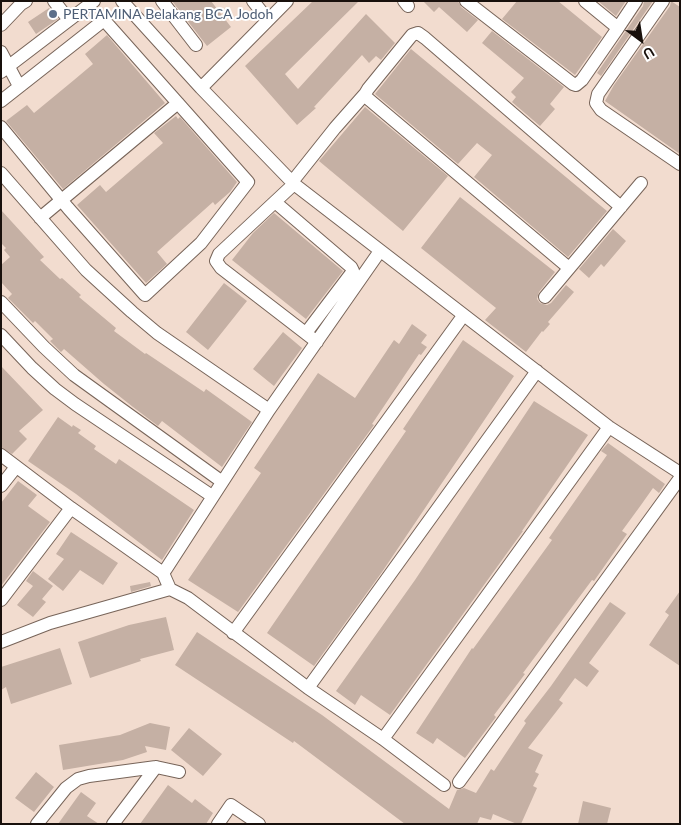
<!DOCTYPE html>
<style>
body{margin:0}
#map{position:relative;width:681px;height:825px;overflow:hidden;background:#f2dccf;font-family:Lato,sans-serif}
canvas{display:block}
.frame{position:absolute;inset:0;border:2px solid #18100c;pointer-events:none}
.north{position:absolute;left:616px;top:15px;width:50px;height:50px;-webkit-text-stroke:4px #fff;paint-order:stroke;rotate:149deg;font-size:14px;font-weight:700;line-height:20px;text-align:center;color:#18100c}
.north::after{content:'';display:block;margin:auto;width:18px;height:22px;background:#18100c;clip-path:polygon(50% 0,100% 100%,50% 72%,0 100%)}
</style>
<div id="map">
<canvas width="681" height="825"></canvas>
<div class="frame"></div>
<div class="north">U</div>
</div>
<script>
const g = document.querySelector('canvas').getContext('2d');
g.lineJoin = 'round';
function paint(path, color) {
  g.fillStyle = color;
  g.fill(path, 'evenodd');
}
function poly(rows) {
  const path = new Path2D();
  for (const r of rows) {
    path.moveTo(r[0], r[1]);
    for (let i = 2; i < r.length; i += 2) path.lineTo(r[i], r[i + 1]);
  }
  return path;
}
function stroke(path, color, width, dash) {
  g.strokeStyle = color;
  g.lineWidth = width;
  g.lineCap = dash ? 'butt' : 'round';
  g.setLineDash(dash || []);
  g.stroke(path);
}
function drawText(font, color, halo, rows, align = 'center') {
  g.font = font + ' Lato,sans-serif';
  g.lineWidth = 4;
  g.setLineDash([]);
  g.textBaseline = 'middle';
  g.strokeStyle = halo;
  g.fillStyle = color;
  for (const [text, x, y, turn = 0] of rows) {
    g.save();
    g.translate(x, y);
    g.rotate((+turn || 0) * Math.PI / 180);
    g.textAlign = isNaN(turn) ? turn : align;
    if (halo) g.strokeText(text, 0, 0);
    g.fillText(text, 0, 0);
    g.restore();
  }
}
const building = poly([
 [172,1,211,1,231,27,207,46],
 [313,1,359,1,285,74,298,89,366,14,395,43,381,60,376,56,369,63,362,55,314,107,316,108,297,125,245,66],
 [423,1,458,1,461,7,478,20,467,32,439,7,434,12],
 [517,1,558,1,602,37,575,75,502,19],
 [598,1,626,1,616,16],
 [644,1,653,1,601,76,597,73,643,6],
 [671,1,680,7,680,154,605,101,614,85,670,6],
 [49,8,58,19,36,34,28,22],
 [492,31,564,87,550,104,555,109,540,126,512,102,516,97,511,92,524,78,482,43],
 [107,35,165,103,63,189,6,121,27,105,34,113,74,80,93,64,85,54],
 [411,49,607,211,568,257,474,177,492,155,477,143,458,164,375,94],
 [365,107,448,176,403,231,319,161],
 [176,116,178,119,180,117,237,182,230,192,215,205,213,202,157,252,167,264,146,283,77,205,100,185,106,192,163,143,154,133],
 [460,197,555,272,539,292,537,299,540,303,547,305,551,303,566,285,574,292,548,322,550,324,543,332,542,331,526,352,485,320,496,308,421,248],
 [1,210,44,257,40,260,60,279,62,278,81,295,79,297,116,328,114,331,145,354,146,353,204,392,206,389,252,422,222,467,162,421,158,426,133,407,104,384,64,349,61,352,50,341,53,339,35,321,33,323,8,298,12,294,1,282,1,265,10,257,4,250,6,248,1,243],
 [274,213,343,271,306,319,232,260,253,233],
 [613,229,626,241,604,267,601,264,589,278,579,269],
 [224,283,247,301,208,350,186,332],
 [412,324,427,335,421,343,427,347,421,355,419,354,372,424,374,425,238,612,188,580,261,473,254,468,318,373,355,398,394,340,399,344],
 [283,332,302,348,274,386,253,369],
 [463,340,514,376,382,572,314,666,267,633,406,431,403,429],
 [1,366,43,410,19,431,27,439,12,454,1,447],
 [534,401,588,435,522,531,523,531,390,715,361,695,355,705,336,691,415,580],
 [58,417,72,427,73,425,81,430,78,433,96,446,94,449,116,464,119,459,194,510,162,560,76,494,28,461],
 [608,443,665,484,659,493,653,488,641,505,622,531,627,534,594,581,592,580,523,673,525,674,494,715,496,717,465,758,437,738,433,744,416,733,472,648,473,649,552,540,549,538,607,455,601,451],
 [18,481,37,495,28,506,50,522,1,586,1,503],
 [71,532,118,563,103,585,80,570,63,591,48,579,64,559,56,554],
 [33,571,53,586,42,599,46,602,33,617,17,605,33,586,26,581],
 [150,582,151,586,131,592,130,586],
 [680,591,680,666,649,645,669,615,665,612],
 [610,602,626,613,589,663,599,671,587,687,575,678,559,700,563,703,528,748,543,755,535,772,539,774,533,786,537,788,521,824,517,824,493,814,491,820,480,817,477,824,405,824,294,741,293,743,175,665,197,632,322,715,449,809,457,790,464,788,476,793,491,769,494,771,526,723,524,721,551,686],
 [166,617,174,650,140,659,141,661,90,678,78,642,129,625],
 [60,648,72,684,11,704,6,687,1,690,1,667],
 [150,723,170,727,166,750,145,746,147,752,123,760,63,770,59,745,120,735],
 [189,728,222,754,203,776,171,750],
 [36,772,54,787,34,812,15,798],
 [168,785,192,803,195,799,213,813,206,824,140,824],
 [81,792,96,803,87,816,99,824,58,824],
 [583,801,611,808,607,824,578,824]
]);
const minor = poly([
 [54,1,69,20],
 [122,1,201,88,294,184,609,427,680,473],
 [162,1,196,45],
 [253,1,268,20],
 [404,1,408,6],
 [466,1,573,84,576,85,582,80,618,28,585,1],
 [663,1,598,94,596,103,601,110,680,164],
 [1,25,21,4,26,1],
 [618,28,636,1],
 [1,52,19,86],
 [1,72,94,1],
 [201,88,287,1],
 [1,101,104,20,248,182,201,243,145,295,68,208,1,127],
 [1,173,86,270,132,312,157,333,269,410],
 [292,182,335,128,365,94],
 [294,184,219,254,216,261,221,268,317,342],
 [275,202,351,267,353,271,306,333],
 [40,218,178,103],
 [569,268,366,97,365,94,368,89,412,35,418,33,425,38,621,207],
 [545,297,641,183],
 [1,302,44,347,74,375,221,481],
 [1,335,32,368,55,389,75,404,212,496],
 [1,455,71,508,163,573],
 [1,486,16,467],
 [170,589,163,573,166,569,269,410,380,251],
 [1,600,71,508],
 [233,633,463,316],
 [1,642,50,623,170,589,188,598,308,688,383,739,444,785],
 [308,688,537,371],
 [383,739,609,427],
 [459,782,680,478],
 [37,824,66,788,78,779,89,776,156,767,179,772],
 [113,824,156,767],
 [218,824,231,805,259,824]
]);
const markers = [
 [53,14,5,"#5c6f8a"]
];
const serviceNames = [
 ["PERTAMINA Belakang BCA Jodoh",63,14]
];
paint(building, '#c5b0a4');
stroke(minor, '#776459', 14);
stroke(minor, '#fff', 12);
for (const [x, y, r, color] of markers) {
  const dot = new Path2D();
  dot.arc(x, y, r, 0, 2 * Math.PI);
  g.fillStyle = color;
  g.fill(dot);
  stroke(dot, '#fff', 2);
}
drawText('14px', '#4e5e75', '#fff', serviceNames, 'left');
</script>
